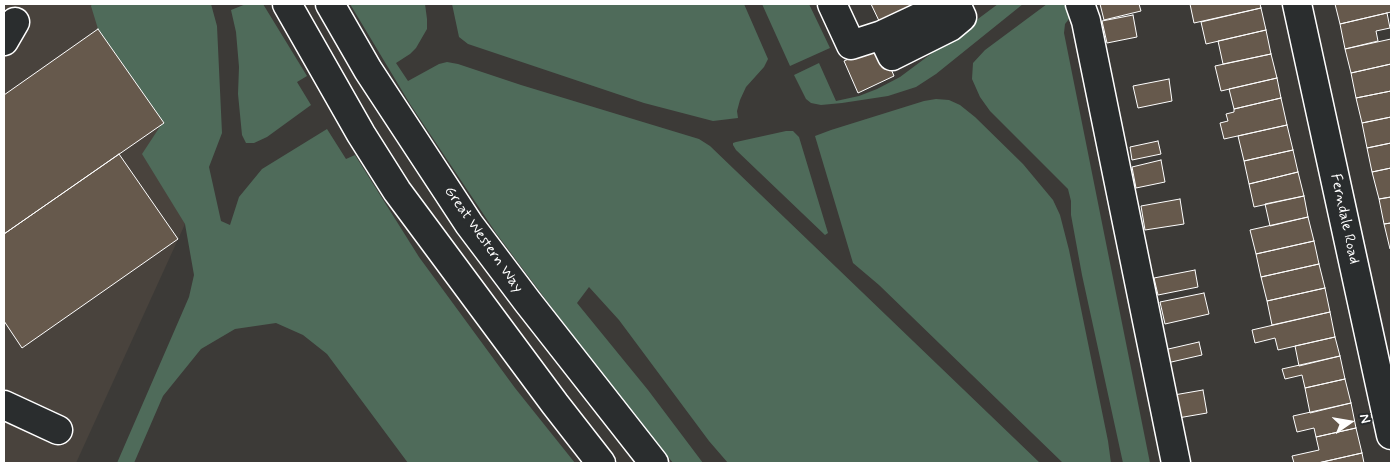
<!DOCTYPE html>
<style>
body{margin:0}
#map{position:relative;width:1395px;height:467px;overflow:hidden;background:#3c3a37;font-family:Mynerve,sans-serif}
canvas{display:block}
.frame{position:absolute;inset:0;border:5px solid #fff;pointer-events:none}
.north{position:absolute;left:1325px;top:397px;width:50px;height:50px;-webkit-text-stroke:4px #2a2d2e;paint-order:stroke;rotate:77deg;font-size:14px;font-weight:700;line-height:20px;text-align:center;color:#fff}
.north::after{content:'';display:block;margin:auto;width:18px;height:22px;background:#fff;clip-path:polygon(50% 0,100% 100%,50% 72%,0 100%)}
</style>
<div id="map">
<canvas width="1395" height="467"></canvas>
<div class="frame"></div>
<div class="north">N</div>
</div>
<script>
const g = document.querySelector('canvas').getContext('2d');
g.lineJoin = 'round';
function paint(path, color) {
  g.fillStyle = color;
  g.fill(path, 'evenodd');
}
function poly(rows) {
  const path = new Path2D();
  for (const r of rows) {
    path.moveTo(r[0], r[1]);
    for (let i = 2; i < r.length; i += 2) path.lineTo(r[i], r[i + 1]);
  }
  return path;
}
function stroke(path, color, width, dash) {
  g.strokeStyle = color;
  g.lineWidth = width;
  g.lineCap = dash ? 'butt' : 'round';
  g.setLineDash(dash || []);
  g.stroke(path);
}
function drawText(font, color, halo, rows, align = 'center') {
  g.font = font + ' Mynerve,sans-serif';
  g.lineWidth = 5;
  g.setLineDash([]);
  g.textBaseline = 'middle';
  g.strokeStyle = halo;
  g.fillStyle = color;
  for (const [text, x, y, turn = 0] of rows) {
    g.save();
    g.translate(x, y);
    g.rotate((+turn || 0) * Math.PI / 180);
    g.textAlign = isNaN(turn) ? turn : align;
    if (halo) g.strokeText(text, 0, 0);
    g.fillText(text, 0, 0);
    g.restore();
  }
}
const built = poly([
 [4,4,141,4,185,224,76,463,4,463]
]);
const green = poly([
 [92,4,211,4,217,26,222,133,209,167,221,221,230,225,239,197,262,169,327,129,346,159,355,155,419,257,515,388,575,463,408,463,327,354,303,335,276,323,235,329,201,349,163,396,134,463,117,463,189,297,194,275,185,224,142,154,163,122,98,29,91,6],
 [246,4,263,4,307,76,297,82,311,105,267,137,254,143,246,143,242,135,238,94,239,67,236,32,231,10],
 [350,4,425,4,427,19,427,29,416,48,410,54,396,63,408,81,439,64,447,62,458,64,521,85,699,139,710,146,1040,463,728,463,709,441,619,320,589,287,577,303,648,390,703,463,673,463,600,372,496,233,410,104],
 [452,4,744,4,768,59,764,67,746,87,740,100,737,111,738,118,713,121,644,103,468,44,459,37],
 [762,4,809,4,830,48,790,66],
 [998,4,1023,4,936,74,916,87,888,96,842,103,821,105,811,103,806,99,794,75,819,63,836,101,859,96,877,89,900,77],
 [1047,4,1071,4,1074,18,1069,19,1065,24,1064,33,1150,463,1123,463,1082,275,1071,215,1071,201,1068,189,990,111,980,97,972,79,973,63,985,50],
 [936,99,949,100,960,105,975,117,1023,164,1053,200,1060,215,1069,250,1108,441,1111,463,1063,463,879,285,853,263,815,136,831,130,924,101],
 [786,131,793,131,799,137,828,233,825,235,736,150,733,145,733,143,736,142]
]);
const building = poly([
 [871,4,923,4,881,25,871,4],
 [1100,4,1139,4,1141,11,1104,20,1100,4],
 [1190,4,1260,4,1261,8,1194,23,1190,4],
 [1335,4,1391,4,1391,12,1340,24,1335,4],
 [1261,8,1266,30,1206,44,1201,22,1261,8],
 [1387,13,1390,28,1376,31,1378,41,1345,49,1340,24,1387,13],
 [1133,15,1137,37,1107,43,1102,21,1133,15],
 [98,29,164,123,4,234,4,95,98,29],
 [1266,30,1271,54,1223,64,1218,41,1266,30],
 [1391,39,1391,64,1351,73,1345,49,1391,39],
 [881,45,894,76,858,93,844,61,881,45],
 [1271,54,1277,78,1221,91,1215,66,1271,54],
 [1391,64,1391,91,1356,98,1351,73,1391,64],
 [1277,78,1281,98,1234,109,1229,89,1277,78],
 [1169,79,1172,101,1138,108,1133,86,1169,79],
 [1391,91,1391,117,1362,123,1356,98,1391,91],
 [1281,98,1287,125,1224,139,1220,123,1228,121,1226,114,1234,112,1234,109,1281,98],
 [1391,117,1391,143,1367,148,1362,123,1391,117],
 [1287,125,1293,150,1244,161,1238,136,1287,125],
 [1158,141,1161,154,1132,160,1130,147,1158,141],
 [1391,143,1391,168,1372,172,1367,148,1391,143],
 [1293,150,1298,172,1249,184,1244,161,1293,150],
 [119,154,178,239,22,348,4,321,4,234,119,154],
 [1161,160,1165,182,1136,188,1132,167,1161,160],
 [1391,168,1391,197,1379,199,1372,172,1391,168],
 [1298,172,1304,196,1254,207,1249,184,1298,172],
 [1304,196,1308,217,1270,226,1265,204,1304,196],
 [1391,197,1391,223,1384,224,1379,199,1391,197],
 [1180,199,1184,224,1145,230,1141,206,1180,199],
 [1308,217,1314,241,1256,254,1250,230,1308,217],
 [1391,223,1391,249,1390,249,1384,224,1391,223],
 [1314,241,1319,264,1261,277,1256,254,1314,241],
 [1319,264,1325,288,1267,301,1261,277,1319,264],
 [1195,270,1198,287,1158,295,1154,278,1195,270],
 [1325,288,1330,312,1272,325,1267,301,1325,288],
 [1204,293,1209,314,1165,324,1160,302,1204,293],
 [1330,312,1335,337,1278,350,1275,338,1255,343,1252,330,1330,312],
 [1335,337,1340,356,1299,366,1295,346,1335,337],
 [1199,342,1202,355,1167,363,1164,350,1199,342],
 [1340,356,1345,379,1305,388,1302,375,1285,379,1282,369,1340,356],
 [1345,379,1351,403,1310,413,1305,388,1345,379],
 [1203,390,1207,413,1178,418,1174,395,1203,390],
 [1351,403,1356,428,1316,437,1314,428,1297,432,1293,416,1351,403],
 [1356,428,1362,453,1318,463,1294,463,1292,456,1319,450,1316,437,1356,428],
 [1362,453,1364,463,1318,463,1362,453]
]);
const minor = poly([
 [832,4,851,45,882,35,948,4],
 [1080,4,1086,21,1176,463],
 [1297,4,1391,435],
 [882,35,892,56,950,27,962,17,956,4],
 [4,41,15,22],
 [4,405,58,430]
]);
const major = poly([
 [287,4,361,134,397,191,555,404,601,463],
 [330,4,368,70,469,224,527,301,654,463]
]);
const streetNames = [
 ["Ferndale Road",1344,219,78],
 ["Great Western Way",483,240,55]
];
paint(built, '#49433d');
paint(green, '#4f6b5a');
paint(building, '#66594c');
stroke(building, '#fff', 1);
stroke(minor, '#fff', 31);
stroke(major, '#fff', 31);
stroke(minor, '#2a2d2e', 28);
stroke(major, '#2a2d2e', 28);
drawText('15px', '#fff', '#2a2d2e', streetNames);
</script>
